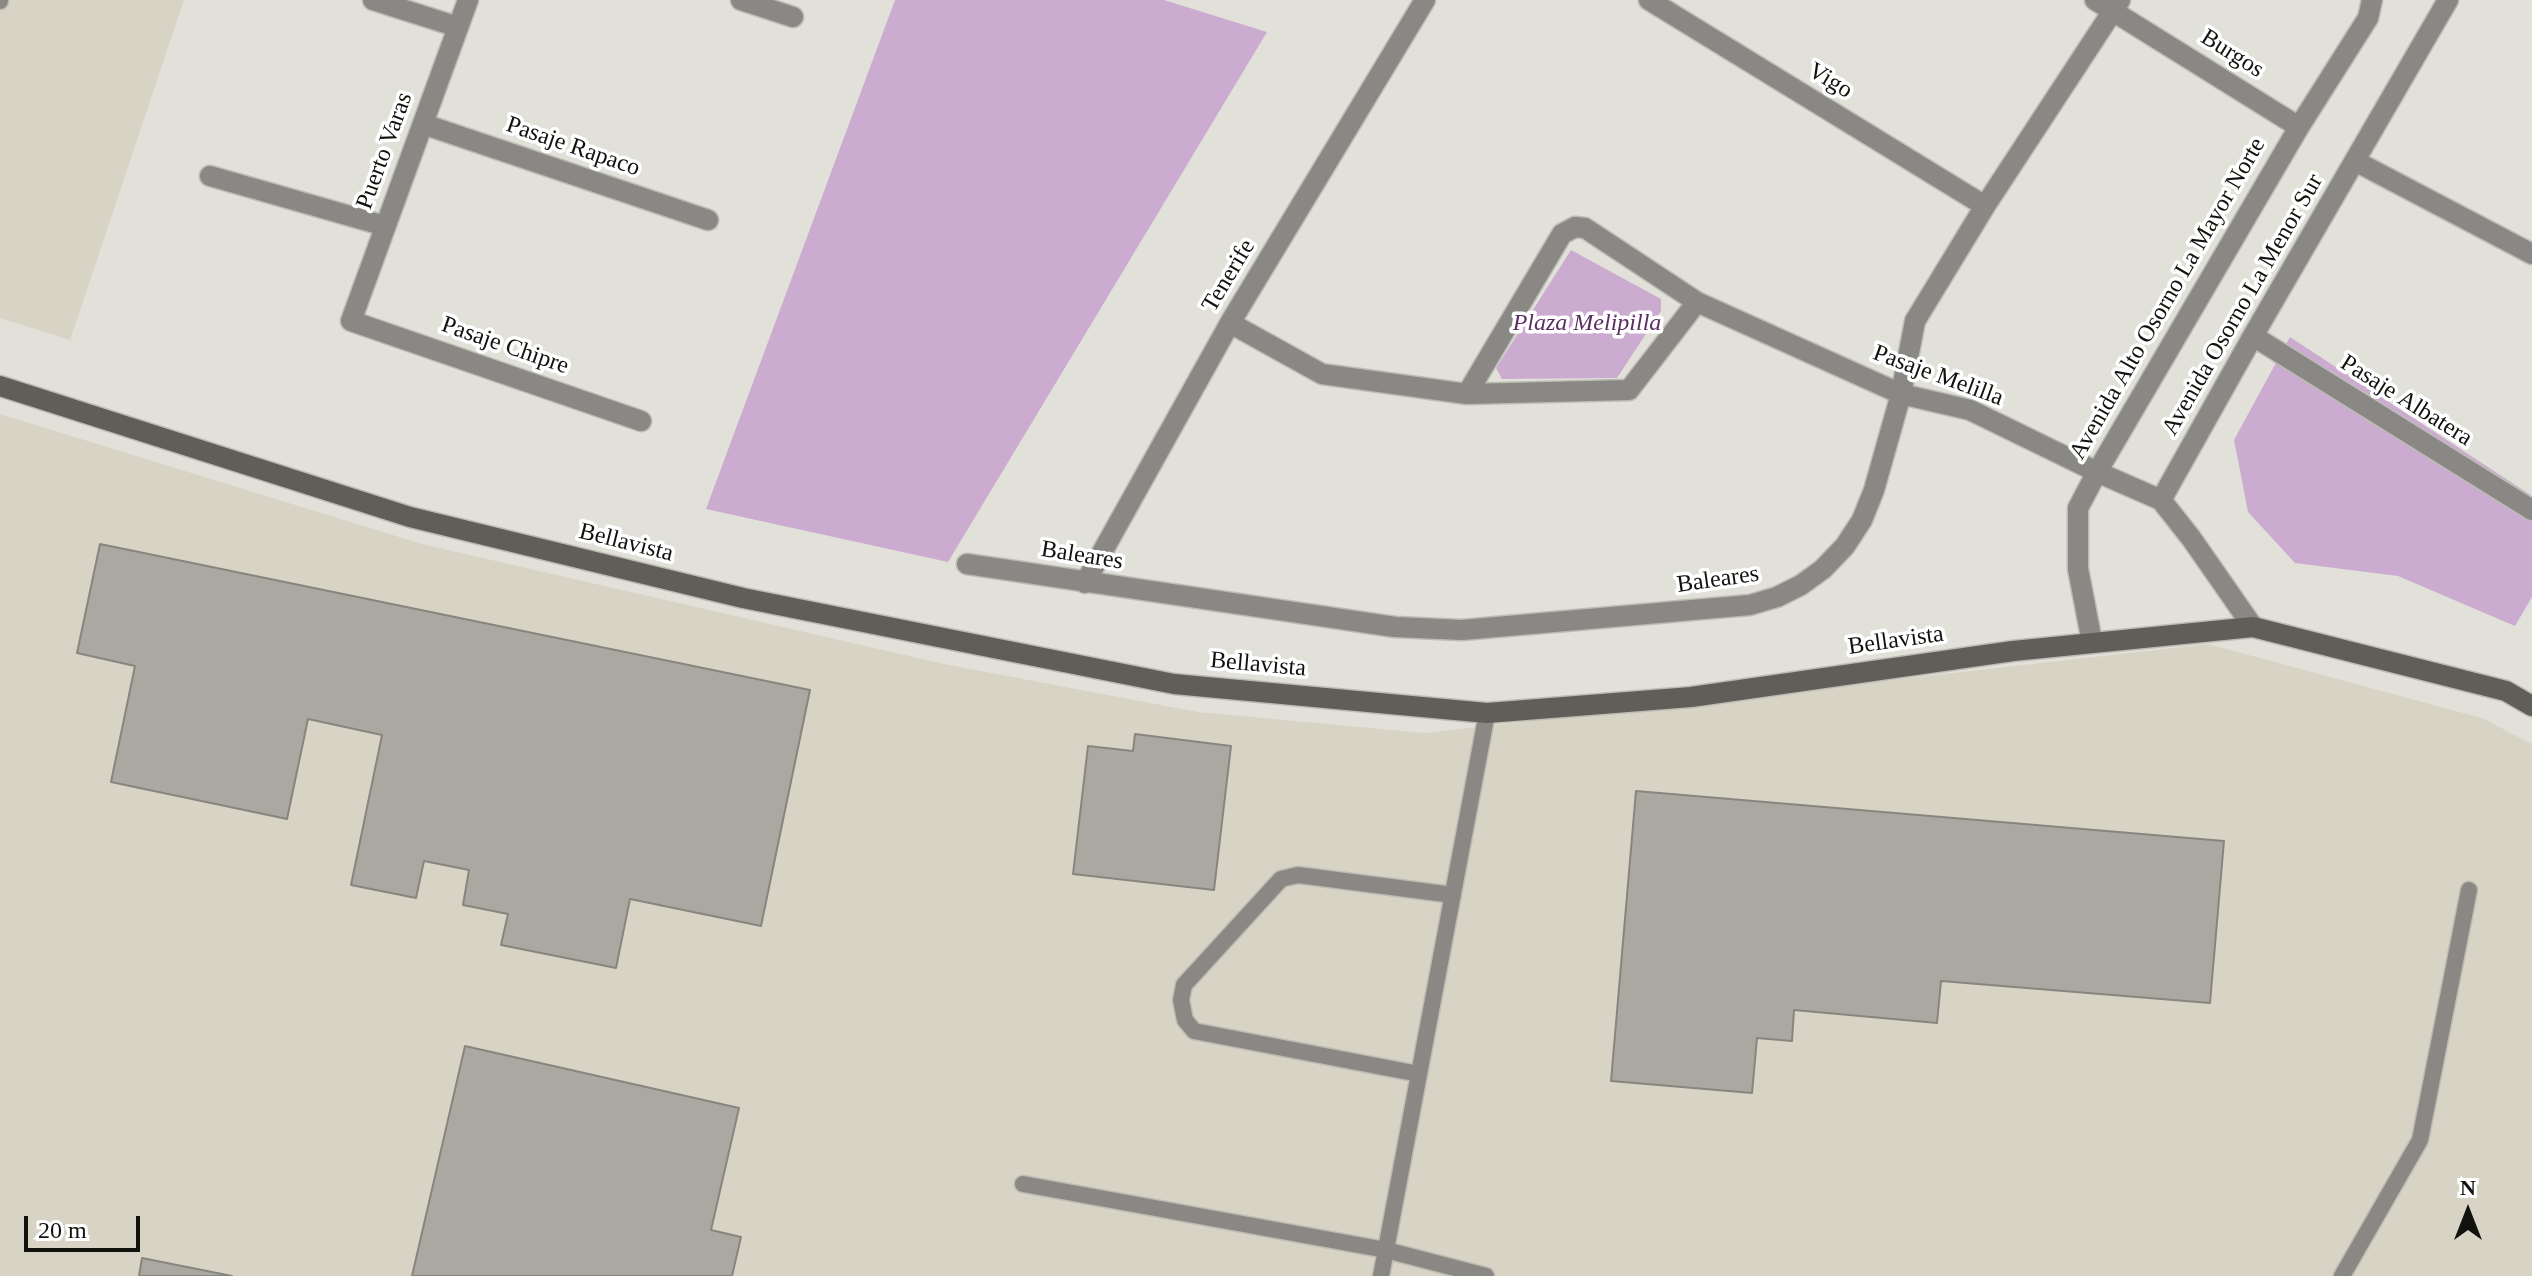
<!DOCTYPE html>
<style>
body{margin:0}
#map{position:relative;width:2532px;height:1276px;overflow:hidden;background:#e2e1d9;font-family:Georgia,serif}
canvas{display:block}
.north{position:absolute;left:2428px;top:1172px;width:80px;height:80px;-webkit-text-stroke:6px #fff;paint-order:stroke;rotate:0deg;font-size:22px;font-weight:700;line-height:32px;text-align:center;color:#11110e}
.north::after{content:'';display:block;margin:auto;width:28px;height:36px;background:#11110e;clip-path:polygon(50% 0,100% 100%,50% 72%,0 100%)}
.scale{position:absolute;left:24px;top:1216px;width:116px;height:36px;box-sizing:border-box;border:4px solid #11110e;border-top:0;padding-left:10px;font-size:24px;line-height:28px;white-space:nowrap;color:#11110e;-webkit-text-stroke:6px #fff;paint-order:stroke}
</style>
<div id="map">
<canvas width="2532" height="1276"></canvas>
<div class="north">N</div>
<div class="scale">20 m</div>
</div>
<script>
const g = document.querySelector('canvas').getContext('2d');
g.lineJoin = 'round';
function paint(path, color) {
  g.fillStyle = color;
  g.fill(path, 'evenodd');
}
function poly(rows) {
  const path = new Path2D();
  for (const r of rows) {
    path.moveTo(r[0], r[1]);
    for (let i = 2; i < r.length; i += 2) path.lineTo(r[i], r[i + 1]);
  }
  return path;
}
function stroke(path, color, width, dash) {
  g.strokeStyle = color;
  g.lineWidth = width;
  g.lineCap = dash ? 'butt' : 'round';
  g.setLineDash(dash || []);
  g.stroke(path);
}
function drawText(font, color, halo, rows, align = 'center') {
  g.font = font + ' Georgia,serif';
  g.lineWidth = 7;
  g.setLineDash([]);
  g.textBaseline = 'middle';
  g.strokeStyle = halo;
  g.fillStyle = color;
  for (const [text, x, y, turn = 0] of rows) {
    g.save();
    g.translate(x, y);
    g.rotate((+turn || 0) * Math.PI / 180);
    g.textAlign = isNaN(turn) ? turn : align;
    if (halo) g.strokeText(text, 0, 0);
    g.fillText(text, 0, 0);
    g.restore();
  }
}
const built = poly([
 [0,0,184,0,70,340,0,318],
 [0,414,422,544,944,664,1198,712,1425,733,2208,644,2482,718,2532,744,2532,1276,0,1276]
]);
const green = poly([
 [895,0,1164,0,1267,32,948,562,706,509],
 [1571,250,1661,299,1661,311,1617,378,1502,379,1496,368],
 [2290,337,2532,496,2532,597,2515,626,2398,576,2295,563,2248,512,2234,440]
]);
const building = poly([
 [100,544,810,690,761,926,630,899,616,968,501,945,508,914,463,905,469,870,424,861,416,898,351,885,382,735,308,719,287,819,111,782,135,666,77,653,100,544],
 [1135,734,1231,746,1214,890,1073,874,1088,746,1133,751,1135,734],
 [1636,791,2224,841,2210,1003,1941,981,1937,1023,1794,1010,1792,1041,1757,1038,1752,1093,1611,1081,1636,791],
 [465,1046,739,1108,711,1230,741,1237,732,1276,412,1276,465,1046],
 [142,1258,232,1276,139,1276,142,1258]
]);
const service = poly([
 [0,1,0,0],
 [1419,1074,1194,1031,1185,1020,1181,1000,1184,985,1281,879,1298,875,1453,895],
 [1023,1184,1386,1250,1486,1276],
 [1381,1276,1487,713],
 [2342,1276,2420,1140,2469,890]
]);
const minor = poly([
 [373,0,458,27],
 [468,0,351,321,641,421],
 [741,0,793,17],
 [1649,0,1985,206],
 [2095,0,2299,127],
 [423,124,708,220],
 [2355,161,2532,254],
 [210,176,385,226],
 [1230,323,1322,374,1467,394,1629,390,1697,302],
 [2253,336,2532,510],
 [1467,394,1562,234,1575,227,1585,228,1697,302,1901,394,1970,410,2097,472,2161,500,2191,538,2253,627],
 [2161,500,2253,336,2448,0],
 [967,564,1395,627,1462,630,1750,605,1777,597,1801,585,1823,569,1845,546,1862,520,1874,490,1901,394,1915,321,1985,206,2120,0],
 [1085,583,1230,323,1425,0],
 [2092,642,2078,569,2078,508,2097,472,2299,127,2368,18,2372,0]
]);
const secondary = poly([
 [0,386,410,517,743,598,1174,684,1487,713,1691,697,2013,651,2253,627,2506,691,2532,706]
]);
const streetNames = [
 ["Burgos",2232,54,32],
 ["Vigo",1830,81,31],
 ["Pasaje Rapaco",573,147,19],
 ["Puerto Varas",385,151,-70],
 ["Tenerife",1229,276,-59],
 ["Avenida Alto Osorno La Mayor Norte",2168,299,-60],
 ["Avenida Osorno La Menor Sur",2243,305,-60],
 ["Pasaje Chipre",505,346,19],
 ["Pasaje Melilla",1938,376,20],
 ["Pasaje Albatera",2406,401,32],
 ["Bellavista",626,543,14],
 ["Baleares",1082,556,9],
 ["Baleares",1718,580,-8],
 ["Bellavista",1896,641,-8],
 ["Bellavista",1258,665,5]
];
const parkNames = [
 ["Plaza Melipilla",1587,324]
];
paint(built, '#d8d4c5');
paint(green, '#cbabd0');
paint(building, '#aaa8a1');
stroke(building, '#87867e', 2);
stroke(service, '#bcbcb4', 19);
stroke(minor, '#bcbcb4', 23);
stroke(secondary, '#bcbcb4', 23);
stroke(service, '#898885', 16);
stroke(minor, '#898885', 20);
stroke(secondary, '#5f5e59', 20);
drawText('24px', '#11110e', '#fff', streetNames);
drawText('italic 24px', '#5b2d63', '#fff', parkNames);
</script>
